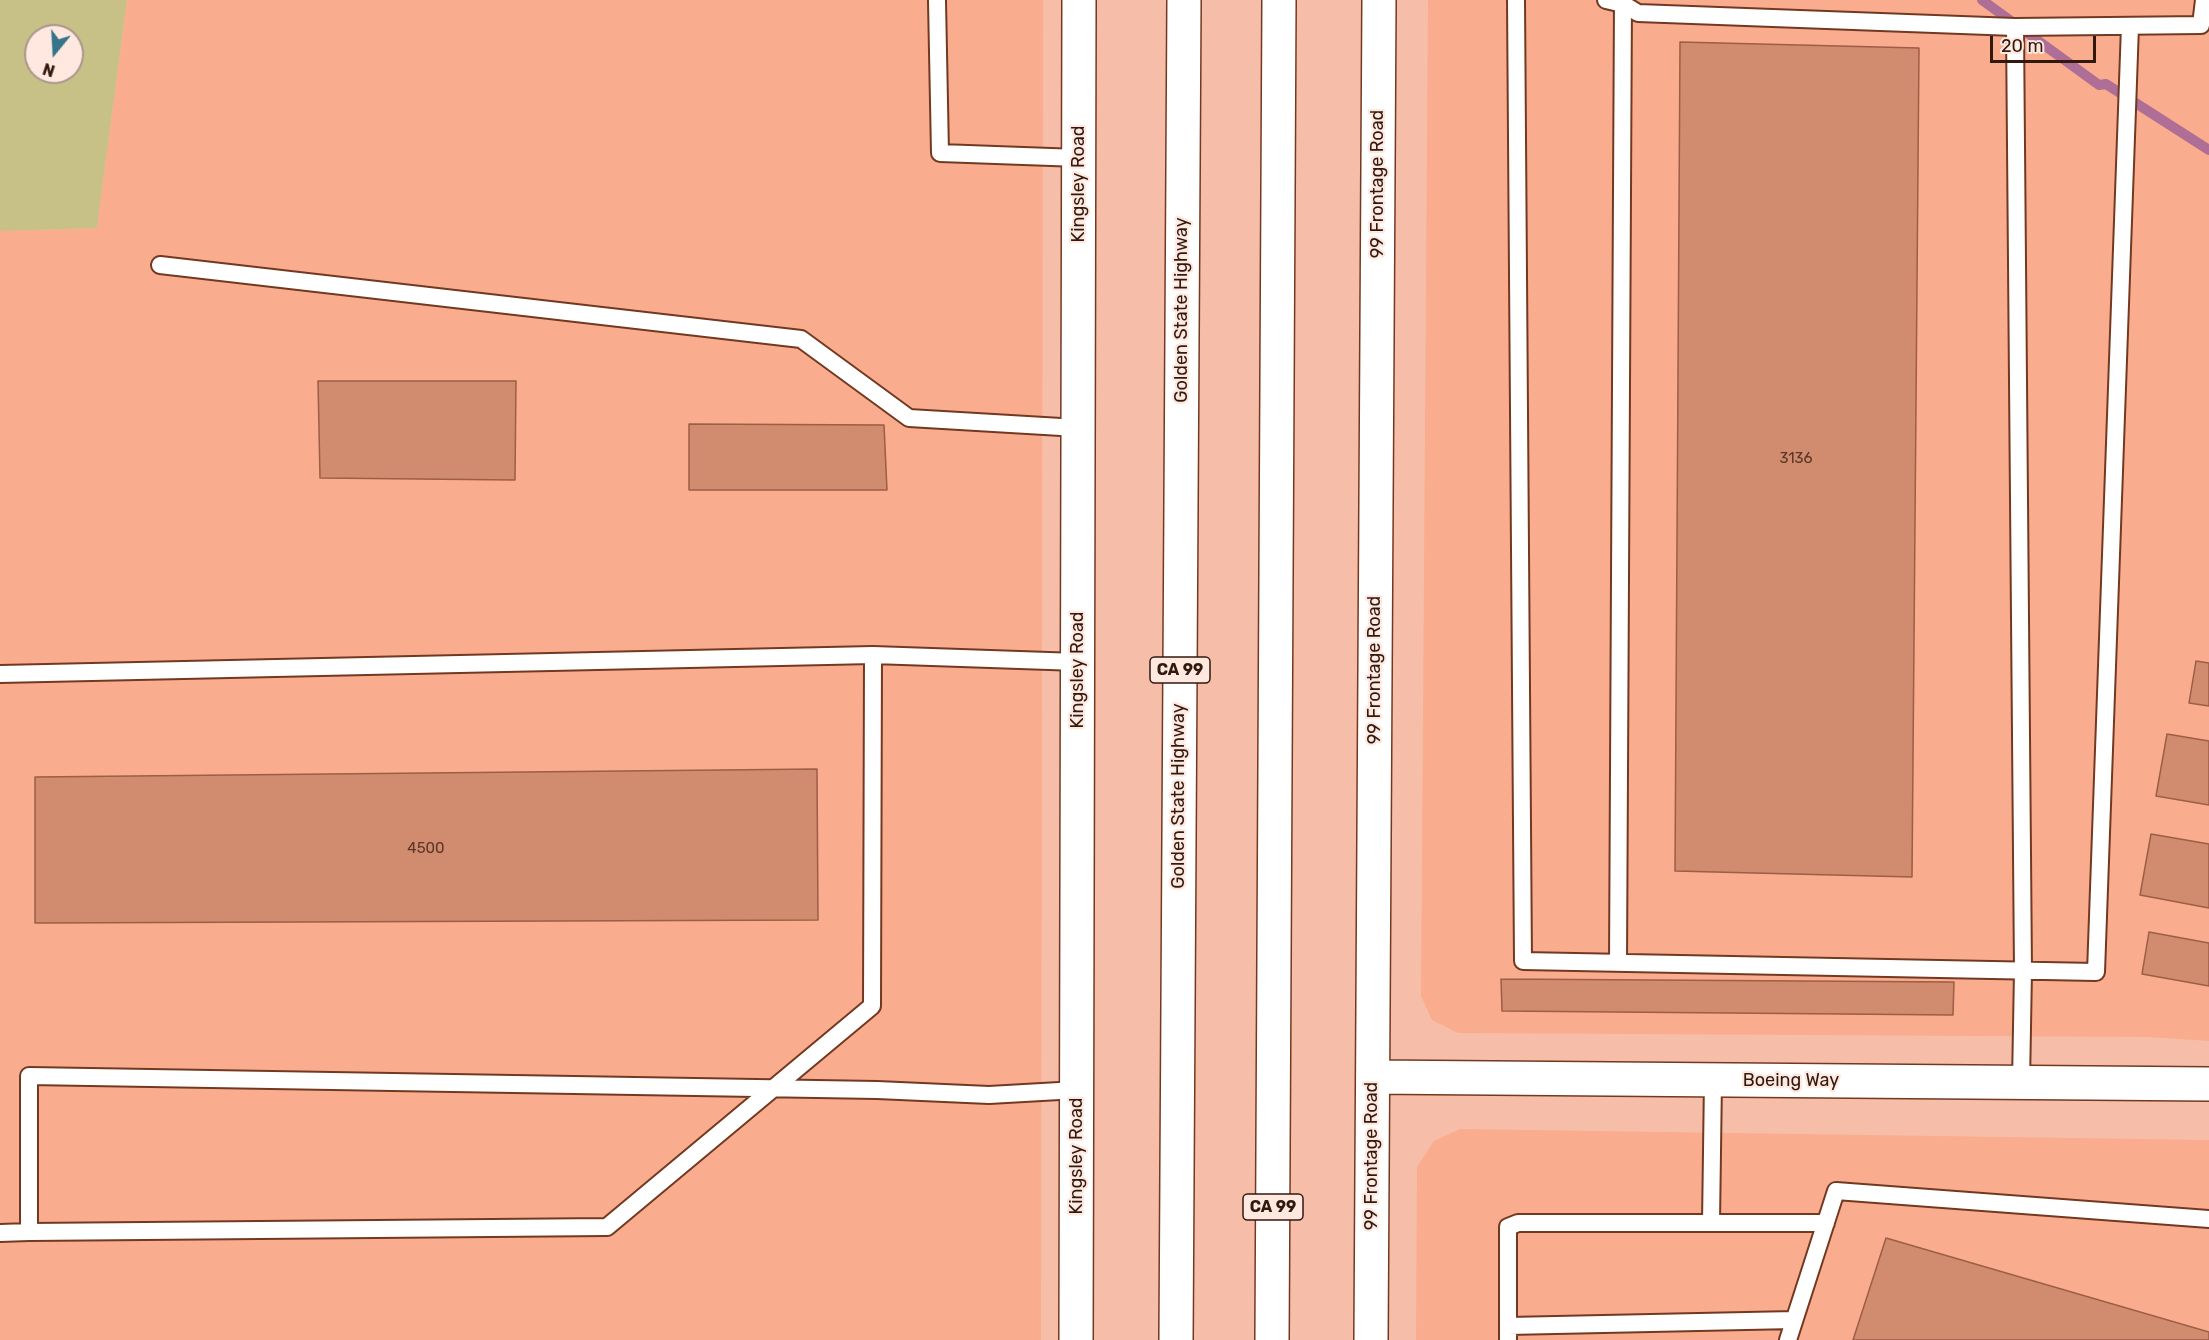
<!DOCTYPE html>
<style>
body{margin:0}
#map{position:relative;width:2209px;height:1340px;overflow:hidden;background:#f6bea8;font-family:Rubik,sans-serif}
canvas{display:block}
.north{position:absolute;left:24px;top:24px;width:60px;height:60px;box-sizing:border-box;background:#fee8e0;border:2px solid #ac958c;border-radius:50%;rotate:198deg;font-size:16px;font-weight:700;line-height:24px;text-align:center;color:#32190e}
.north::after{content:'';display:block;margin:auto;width:21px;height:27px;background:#357489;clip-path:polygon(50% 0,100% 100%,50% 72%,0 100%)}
.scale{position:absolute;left:1990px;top:36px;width:106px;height:27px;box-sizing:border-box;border:3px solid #32190e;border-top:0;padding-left:8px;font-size:18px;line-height:21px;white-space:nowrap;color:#32190e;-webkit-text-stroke:4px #fee8e0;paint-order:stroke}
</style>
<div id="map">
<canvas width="2209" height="1340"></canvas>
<div class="north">N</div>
<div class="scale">20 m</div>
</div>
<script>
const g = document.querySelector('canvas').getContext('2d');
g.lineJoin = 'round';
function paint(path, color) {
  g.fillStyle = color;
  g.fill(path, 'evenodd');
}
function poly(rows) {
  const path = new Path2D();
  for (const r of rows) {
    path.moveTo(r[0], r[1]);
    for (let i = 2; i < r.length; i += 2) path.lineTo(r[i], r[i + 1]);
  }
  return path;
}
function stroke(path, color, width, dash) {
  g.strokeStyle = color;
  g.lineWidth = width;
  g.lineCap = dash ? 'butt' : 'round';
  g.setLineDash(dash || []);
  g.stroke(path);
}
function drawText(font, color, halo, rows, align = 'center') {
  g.font = font + ' Rubik,sans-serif';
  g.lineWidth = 4.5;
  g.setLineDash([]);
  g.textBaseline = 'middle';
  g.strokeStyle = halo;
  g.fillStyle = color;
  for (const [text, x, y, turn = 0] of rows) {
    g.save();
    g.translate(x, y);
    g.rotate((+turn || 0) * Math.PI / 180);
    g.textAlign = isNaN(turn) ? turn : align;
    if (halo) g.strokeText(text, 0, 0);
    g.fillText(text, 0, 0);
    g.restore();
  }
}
const built = poly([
 [127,0,1043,0,1041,1340,0,1340,0,231,97,228],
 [1428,0,2209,0,2209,1041,2148,1037,1458,1033,1432,1020,1421,996],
 [1460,1129,2209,1140,2209,1340,1416,1340,1417,1167,1434,1141]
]);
const green = poly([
 [0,0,127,0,97,228,0,231],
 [36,36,72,36,72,72,36,72]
]);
const stream = poly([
 [1982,0,2099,85,2106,84,2209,150]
]);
const building = poly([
 [1680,42,1919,48,1912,877,1675,871,1680,42],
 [318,381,516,381,515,480,320,478,318,381],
 [689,424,884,425,887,490,689,490,689,424],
 [2196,661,2209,663,2209,706,2189,703,2196,661],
 [2167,734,2209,741,2209,805,2156,796,2167,734],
 [817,769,818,920,35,923,35,777,817,769],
 [2151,834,2209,844,2209,908,2140,895,2151,834],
 [2149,932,2209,943,2209,986,2142,974,2149,932],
 [1501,979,1954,982,1953,1015,1502,1011,1501,979],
 [1886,1238,2209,1332,2209,1340,1853,1340,1886,1238]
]);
const service = poly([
 [1516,0,1523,961,2096,972,2130,26],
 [1606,0,1623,4,1638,13,2015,27,2201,25,2204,0],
 [937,1,940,153,1079,158],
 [2015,27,2023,971,2021,1083],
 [160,265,801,339,909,418,1078,428],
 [0,674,873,655,1078,662],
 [1618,963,1623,0],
 [1711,1223,1713,1080],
 [29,1232,607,1227,872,1006,873,655],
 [0,1233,29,1232,29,1076,877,1090,989,1095,1077,1090],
 [1508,1326,1794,1320],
 [1508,1340,1508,1227,1518,1223,1826,1223],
 [1788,1340,1836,1191,2209,1219]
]);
const tertiary = poly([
 [1373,1077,2209,1084],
 [1076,1340,1079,0],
 [1371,1340,1379,0]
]);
const motorway = poly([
 [1176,1340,1184,0],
 [1272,1340,1279,0]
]);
const numberNames = [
 ["3136",1796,459],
 ["4500",426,849]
];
const shields = [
 [1180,670,60],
 [1273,1207,60]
];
const shieldNames = [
 ["CA 99",1180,670],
 ["CA 99",1273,1207]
];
const streetNames = [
 ["Kingsley Road",1079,184,-90],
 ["99 Frontage Road",1378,184,-90],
 ["Golden State Highway",1182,310,-90],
 ["Kingsley Road",1078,670,-90],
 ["99 Frontage Road",1375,670,-90],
 ["Golden State Highway",1179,796,-90],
 ["Boeing Way",1791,1081],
 ["Kingsley Road",1077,1156,-90],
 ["99 Frontage Road",1372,1156,-90]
];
paint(built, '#f9ad8e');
paint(green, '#c7c187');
stroke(stream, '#ae6e95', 10);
paint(building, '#d18b6e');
stroke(building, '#9c5e45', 1.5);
stroke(service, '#733920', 20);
stroke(tertiary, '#733920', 36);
stroke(motorway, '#733920', 36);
stroke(service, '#fff', 16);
stroke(tertiary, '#fff', 33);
stroke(motorway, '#fff', 33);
drawText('15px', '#5a3626', null, numberNames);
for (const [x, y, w] of shields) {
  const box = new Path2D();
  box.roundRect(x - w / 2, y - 13, w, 26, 4.5);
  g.fillStyle = '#fee8e0';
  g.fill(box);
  stroke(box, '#32190e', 1.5);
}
drawText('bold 16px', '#32190e', null, shieldNames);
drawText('18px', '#32190e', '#fee8e0', streetNames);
</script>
